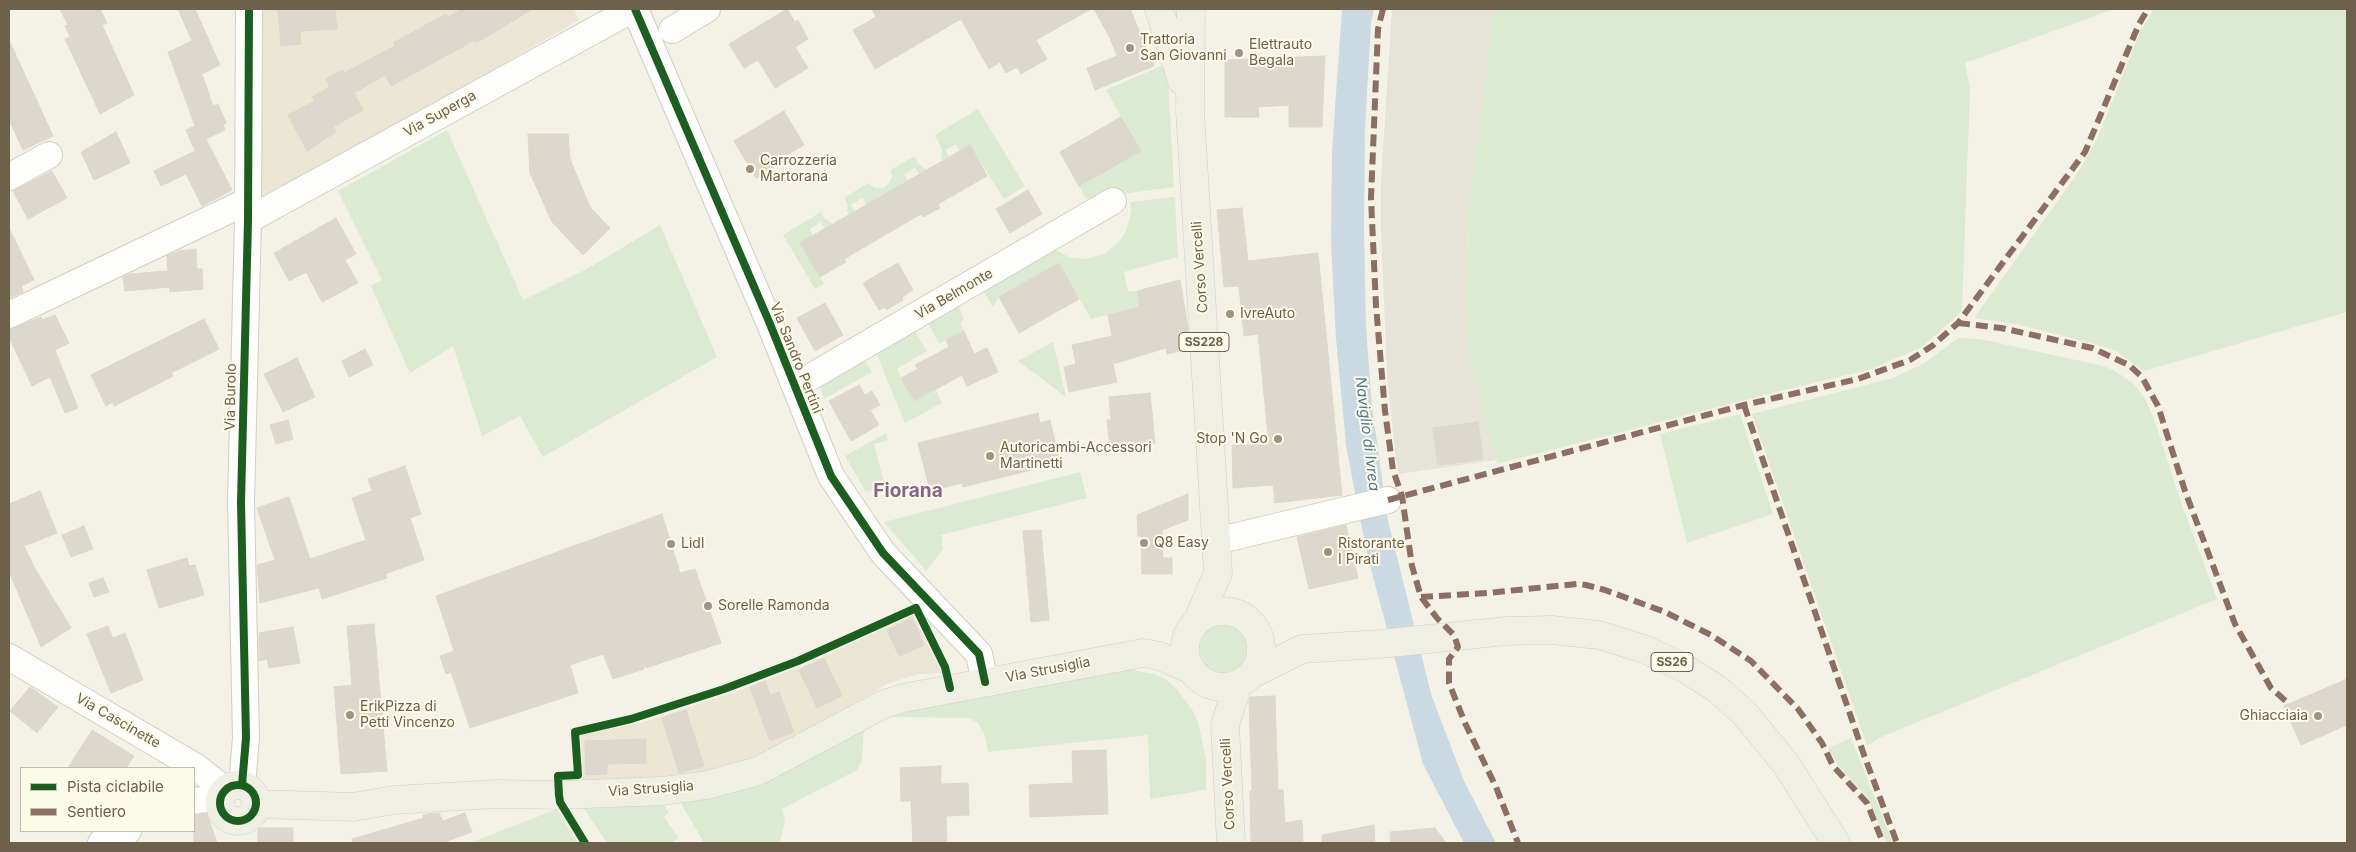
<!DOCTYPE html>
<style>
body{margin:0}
#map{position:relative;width:2356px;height:852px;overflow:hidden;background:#f4f2e7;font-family:Inter,sans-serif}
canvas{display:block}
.frame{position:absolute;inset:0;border:10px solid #6e614c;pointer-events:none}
.legend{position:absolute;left:20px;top:767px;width:175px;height:65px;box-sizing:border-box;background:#fcfae8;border:1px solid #c3bdaa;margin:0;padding:6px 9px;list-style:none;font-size:15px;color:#6e614c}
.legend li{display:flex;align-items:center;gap:10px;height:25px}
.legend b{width:25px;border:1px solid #c3bdaa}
</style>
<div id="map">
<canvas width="2356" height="852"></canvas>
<div class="frame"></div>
<ul class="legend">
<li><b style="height:6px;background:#1b5e20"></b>Pista ciclabile</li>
<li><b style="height:6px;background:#8d6e63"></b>Sentiero</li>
</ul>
</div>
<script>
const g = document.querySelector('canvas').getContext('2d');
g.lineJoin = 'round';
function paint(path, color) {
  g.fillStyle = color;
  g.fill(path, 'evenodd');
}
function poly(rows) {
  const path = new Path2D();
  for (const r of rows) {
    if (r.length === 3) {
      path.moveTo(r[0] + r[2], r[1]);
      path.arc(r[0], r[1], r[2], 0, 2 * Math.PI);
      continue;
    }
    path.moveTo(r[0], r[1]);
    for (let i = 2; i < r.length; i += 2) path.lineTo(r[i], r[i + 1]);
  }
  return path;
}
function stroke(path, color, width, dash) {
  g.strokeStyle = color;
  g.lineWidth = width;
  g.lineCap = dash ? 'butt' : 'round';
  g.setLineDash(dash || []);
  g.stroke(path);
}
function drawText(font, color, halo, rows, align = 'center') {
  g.font = font + ' Inter,sans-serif';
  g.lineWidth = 4;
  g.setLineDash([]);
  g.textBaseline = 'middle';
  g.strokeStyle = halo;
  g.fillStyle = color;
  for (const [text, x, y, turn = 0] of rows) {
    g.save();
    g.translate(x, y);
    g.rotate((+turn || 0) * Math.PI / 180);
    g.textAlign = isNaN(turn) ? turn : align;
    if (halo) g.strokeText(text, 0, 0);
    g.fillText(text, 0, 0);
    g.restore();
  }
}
const residential = poly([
 [257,9,574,9,579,20,261,205],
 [913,615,942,673,918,674,887,684,759,759,732,768,675,777,583,781,581,735,640,723,735,692,810,663]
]);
const industrial = poly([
 [1392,9,1495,9,1468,218,1466,313,1470,359,1496,460,1399,474,1395,453,1387,373,1381,230,1381,182]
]);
const green = poly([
 [1495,9,2114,9,1965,63,1970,88,1962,311,1922,347,1872,369,1780,391,1497,464,1470,359,1466,313,1468,218],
 [2154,9,2347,9,2347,312,2144,371,2116,351,2102,346,2016,324,1974,318,2079,171,2097,139,2140,32],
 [1163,65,1168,81,1174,187,1086,199,1079,186,1141,151,1106,90],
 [978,109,1025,186,1004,199,970,146,960,151,956,144,945,150,949,157,943,160,941,157,942,150,935,135],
 [447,130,523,300,585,270,660,225,717,357,543,457,520,416,482,436,453,346,410,373,371,286,382,280,338,191],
 [914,156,919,164,927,170,919,174,915,168,904,174,908,181,866,205,862,198,851,205,855,212,849,215,847,211,848,205,844,198,868,183,875,188,883,188,889,183,892,177,891,170],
 [1175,197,1178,257,1124,272,1128,291,1137,291,1140,307,1091,319,1059,263,999,297,993,307,981,287,1050,247,1069,257,1085,259,1104,254,1118,243,1127,229,1131,210,1130,202],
 [821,212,824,218,833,224,825,229,821,222,810,229,813,236,801,243,824,284,815,289,783,235],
 [957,303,964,320,960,322,964,331,939,344,928,323],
 [914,330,927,351,897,369,914,401,936,390,942,403,905,423,876,353],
 [1958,338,1980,339,2099,365,2114,370,2135,385,2144,397,2154,419,2180,499,2217,599,1879,738,1867,746,1752,414,1893,378,1923,364],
 [1053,342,1066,397,1018,361],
 [864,359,872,372,824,399,818,381],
 [1740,414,1773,514,1687,543,1660,434],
 [886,433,888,440,874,444,885,487,866,492,845,456],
 [1080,472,1087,498,941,535,943,549,926,571,884,522],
 [1225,649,25],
 [1127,669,1154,674,1167,680,1177,689,1193,711,1198,722,1206,759,1206,790,1150,799,1148,735,988,752,984,733,977,722,968,718,886,717,892,707],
 [864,730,862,760,857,770,782,809,785,821,780,843,704,843,675,793],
 [1851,738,1893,843,1887,843,1868,799,1838,765,1828,748],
 [660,799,669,813,664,817,679,838,671,843,607,843,578,800],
 [557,809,578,843,470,843]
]);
const water = poly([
 [1342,9,1374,9,1371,23,1365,130,1364,228,1366,327,1372,407,1388,521,1431,694,1464,781,1496,843,1464,843,1423,764,1368,558,1355,493,1346,445,1336,339,1331,243,1332,151]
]);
const building = poly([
 [60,9,100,9,107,23,102,25,134,95,100,114,65,39,70,37,65,26,68,25,60,9],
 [178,9,195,9,220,65,202,74,213,106,218,104,226,123,223,124,225,130,206,139,232,190,202,206,186,174,161,186,154,171,195,151,186,130,195,126,168,52,192,41,178,9],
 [278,9,335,9,337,29,300,31,301,44,281,46,278,9],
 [463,9,532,9,495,32,476,43,475,40,391,86,385,75,354,93,363,110,333,127,336,132,307,151,288,115,315,101,312,97,330,87,326,79,343,70,344,73,395,46,393,43,446,14,448,17,463,9],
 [787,9,795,22,798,20,808,39,795,47,808,68,775,88,758,60,744,68,729,44,787,9],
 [872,9,1091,9,1036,40,1047,59,1021,74,1017,67,1006,73,1000,62,989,69,961,19,875,69,853,30,876,17,872,9],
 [1094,9,1130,9,1154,66,1095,90,1087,68,1117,56,1110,38,1094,9],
 [9,40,53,136,23,150,9,120,9,40],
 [1325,56,1322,127,1289,127,1289,105,1258,107,1259,117,1225,117,1225,60,1325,56],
 [784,111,804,145,780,159,783,162,756,178,734,141,784,111],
 [1121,117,1141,151,1079,186,1060,152,1121,117],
 [116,132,130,163,94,180,81,152,116,132],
 [528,134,568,134,570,159,590,207,610,228,583,255,552,222,530,173,528,134],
 [970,145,987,176,938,204,940,208,923,217,921,214,844,259,846,262,820,277,800,243,970,145],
 [52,171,67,198,28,219,13,191,52,171],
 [1028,190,1042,214,1010,233,996,209,1028,190],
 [1242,208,1248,261,1318,253,1342,495,1275,503,1273,485,1233,488,1232,445,1269,445,1258,334,1244,336,1239,286,1224,287,1217,210,1242,208],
 [336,218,356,254,345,260,358,283,322,302,306,272,289,281,274,253,336,218],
 [9,228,34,280,21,286,23,292,9,298,9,228],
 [196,249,197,269,202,269,203,289,170,292,169,287,125,291,123,277,130,274,168,271,167,256,179,251,196,249],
 [898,263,913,290,902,297,903,300,886,310,885,307,879,310,863,283,898,263],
 [1059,263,1079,299,1019,333,999,297,1059,263],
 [1180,280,1187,322,1189,349,1167,354,1166,348,1113,364,1117,382,1069,392,1064,367,1076,364,1072,345,1112,336,1108,315,1140,307,1137,291,1180,280],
 [825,303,843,335,815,351,797,318,825,303],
 [55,315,69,343,55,350,78,408,65,413,50,377,32,386,9,337,9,330,41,317,42,320,55,315],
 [204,319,219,349,171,373,173,376,140,393,114,406,113,402,106,406,91,375,204,319],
 [964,331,974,354,987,348,998,372,967,386,962,375,914,401,901,378,918,369,915,365,949,347,946,340,964,331],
 [365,349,373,365,349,377,342,361,365,349],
 [297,358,315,397,283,412,264,374,297,358],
 [859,385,865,395,872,391,880,405,870,410,879,425,851,441,829,401,859,385],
 [1150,393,1155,443,1110,447,1107,420,1111,420,1109,397,1150,393],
 [1038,413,1040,423,1050,420,1060,463,963,487,962,483,930,491,918,443,1038,413],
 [288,420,293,439,276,444,270,425,288,420],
 [1478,422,1483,459,1438,465,1433,428,1478,422],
 [405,466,421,514,410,518,424,560,385,574,387,578,322,599,319,588,260,603,257,565,275,560,257,508,289,497,310,559,366,540,352,498,372,491,368,479,405,466],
 [40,491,57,533,24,546,34,567,71,628,41,647,9,571,9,504,40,491],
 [1188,494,1188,520,1162,530,1163,558,1172,558,1172,574,1142,574,1141,536,1138,536,1137,515,1188,494],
 [662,514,680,573,695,569,721,643,646,668,643,664,644,669,613,679,603,654,570,665,578,693,470,728,451,672,446,674,440,656,454,651,436,596,662,514],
 [1346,525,1358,578,1309,589,1297,537,1346,525],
 [84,526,93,549,71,557,62,535,84,526],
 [1041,530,1049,620,1031,622,1023,531,1041,530],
 [187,558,189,566,195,565,204,595,159,608,147,570,187,558],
 [103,578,109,592,94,597,89,583,103,578],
 [912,618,924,645,899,656,887,630,912,618],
 [374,624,387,771,341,774,334,687,352,685,347,626,374,624],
 [108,626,113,638,125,633,143,680,111,693,87,634,108,626],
 [293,627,300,663,269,668,267,659,259,661,259,633,293,627],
 [824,658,842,696,817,708,799,670,824,658],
 [2347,679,2347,725,2301,745,2284,706,2347,679],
 [765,681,770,695,779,692,794,732,770,741,750,687,765,681],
 [30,687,58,707,37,733,10,711,30,687],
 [1275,696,1278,790,1283,790,1285,823,1302,820,1303,843,1251,843,1250,791,1252,791,1249,701,1250,697,1275,696],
 [686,710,704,766,679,773,662,718,686,710],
 [92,730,134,756,126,768,68,768,92,730],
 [646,739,646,763,607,764,607,774,586,775,585,741,646,739],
 [1106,750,1108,814,1030,817,1029,785,1073,783,1072,751,1106,750],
 [941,766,941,784,968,783,969,815,946,816,947,843,913,843,911,801,901,801,900,768,941,766],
 [439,813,443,821,465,813,472,832,442,843,353,843,352,839,424,818,423,815,427,814,439,813],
 [207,814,217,843,194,843,194,816,207,814],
 [1374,825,1375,843,1322,843,1322,835,1374,825],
 [258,828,293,828,293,843,258,843,258,828],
 [1435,828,1446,843,1391,843,1390,832,1435,828]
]);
const minor = poly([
 [635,9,770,324,831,476,883,553,979,654,985,682],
 [672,30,707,9],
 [9,177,49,155],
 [248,220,633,9],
 [9,315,248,201],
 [795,386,1113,201],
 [1216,541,1388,500],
 [9,657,196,767,225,790],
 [242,785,246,738,241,502,248,220,249,9],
 [194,801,220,797],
 [101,843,128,831]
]);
const major = poly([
 [1159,9,1182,81],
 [1191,9,1190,111,1218,573,1198,620],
 [1223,649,38],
 [1252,674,1302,649,1380,644,1506,631,1552,630,1599,635,1644,649,1684,668,1717,689,1744,713,1786,764,1836,843],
 [238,803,18],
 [256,804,353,807,394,800,496,794,559,795,663,791,707,785,758,771,882,705,903,698,1143,653,1160,656,1190,669],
 [1231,843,1225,725,1238,684]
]);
const quiet = poly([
 [1383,9,1378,29,1371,198,1376,306,1385,411,1393,470,1402,496,1412,566,1421,597,1437,618,1454,635,1458,647,1449,659,1449,683,1465,723,1496,787,1518,843],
 [1958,323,2001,328,2092,348,2129,365,2142,377,2158,406,2185,491,2235,624,2271,688,2288,703],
 [1744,405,1864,755,1897,843],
 [1388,500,1744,405,1858,379,1910,360,1932,346,1958,323,2085,152,2139,24,2148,9],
 [1421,597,1487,593,1577,584,1586,585,1605,590,1665,612,1711,635,1751,661,1798,709,1822,743,1833,766,1867,803,1883,843]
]);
const cycleway = poly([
 [635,9,770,324,831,476,883,553,979,654,985,682],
 [238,803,18],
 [242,785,246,738,241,502,248,220,249,9],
 [585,843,560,802,559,795,558,776,578,775,575,732,631,719,724,689,798,661,916,608,945,667,950,688]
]);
const markers = [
 [1130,48,5,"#9d9482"],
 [1239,53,5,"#9d9482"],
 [750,169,5,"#9d9482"],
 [1230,314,5,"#9d9482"],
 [1278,439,5,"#9d9482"],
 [990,456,5,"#9d9482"],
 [1144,543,5,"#9d9482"],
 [671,544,5,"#9d9482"],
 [1328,552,5,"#9d9482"],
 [708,606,5,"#9d9482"],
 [350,715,5,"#9d9482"],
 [2318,716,5,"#9d9482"]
];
const shields = [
 [1204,342,50],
 [1672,662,42]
];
const shieldNames = [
 ["SS228",1204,342],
 ["SS26",1672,662]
];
const poiNames = [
 ["Trattoria",1140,40],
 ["San Giovanni",1140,56],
 ["Elettrauto",1249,45],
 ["Begala",1249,61],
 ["Carrozzeria",760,161],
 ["Martorana",760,177],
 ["IvreAuto",1240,314],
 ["Stop 'N Go",1268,439,"right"],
 ["Autoricambi-Accessori",1000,448],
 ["Martinetti",1000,464],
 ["Q8 Easy",1154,543],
 ["Lidl",681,544],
 ["Ristorante",1338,544],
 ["I Pirati",1338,560],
 ["Sorelle Ramonda",718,606],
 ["ErikPizza di",360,707],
 ["Petti Vincenzo",360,723],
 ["Ghiacciaia",2308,716,"right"]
];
const streetNames = [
 ["Via Superga",440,114,-29],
 ["Corso Vercelli",1200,267,-94],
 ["Via Belmonte",954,294,-30],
 ["Via Sandro Pertini",796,358,68],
 ["Via Burolo",231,397,-89],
 ["Via Strusiglia",1048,670,-11],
 ["Via Cascinette",118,721,30],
 ["Corso Vercelli",1228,784,-93],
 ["Via Strusiglia",651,789,-4]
];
const waterNames = [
 ["Naviglio di Ivrea",1367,434,83]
];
const districtNames = [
 ["Fiorana",908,491]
];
paint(residential, '#ebe6d4');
paint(industrial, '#e6e3d9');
paint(green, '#dcead3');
paint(water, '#cbdae2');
paint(building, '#ddd8cd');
stroke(building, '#dcd7ca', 1);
stroke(minor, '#d1cec5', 28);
stroke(major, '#d3cec5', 29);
stroke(minor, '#fdfdfb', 26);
stroke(major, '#f0efe4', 28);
stroke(quiet, '#8d6e63', 6, [12, 6]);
stroke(cycleway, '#1b5e20', 8);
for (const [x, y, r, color] of markers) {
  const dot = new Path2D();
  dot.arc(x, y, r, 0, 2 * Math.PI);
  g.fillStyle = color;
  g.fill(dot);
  stroke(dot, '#fcfae8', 2);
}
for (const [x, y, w] of shields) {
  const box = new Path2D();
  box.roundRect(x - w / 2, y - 9.5, w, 19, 4);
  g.fillStyle = '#fcfae8';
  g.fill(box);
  stroke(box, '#6e614c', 1);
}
drawText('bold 12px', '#6e614c', null, shieldNames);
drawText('14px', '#6e614c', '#fcfae8', poiNames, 'left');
drawText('14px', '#6e614c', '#fcfae8', streetNames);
drawText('italic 15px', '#527792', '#fcfae8', waterNames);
drawText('bold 19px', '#87648a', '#fcfae8', districtNames);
</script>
